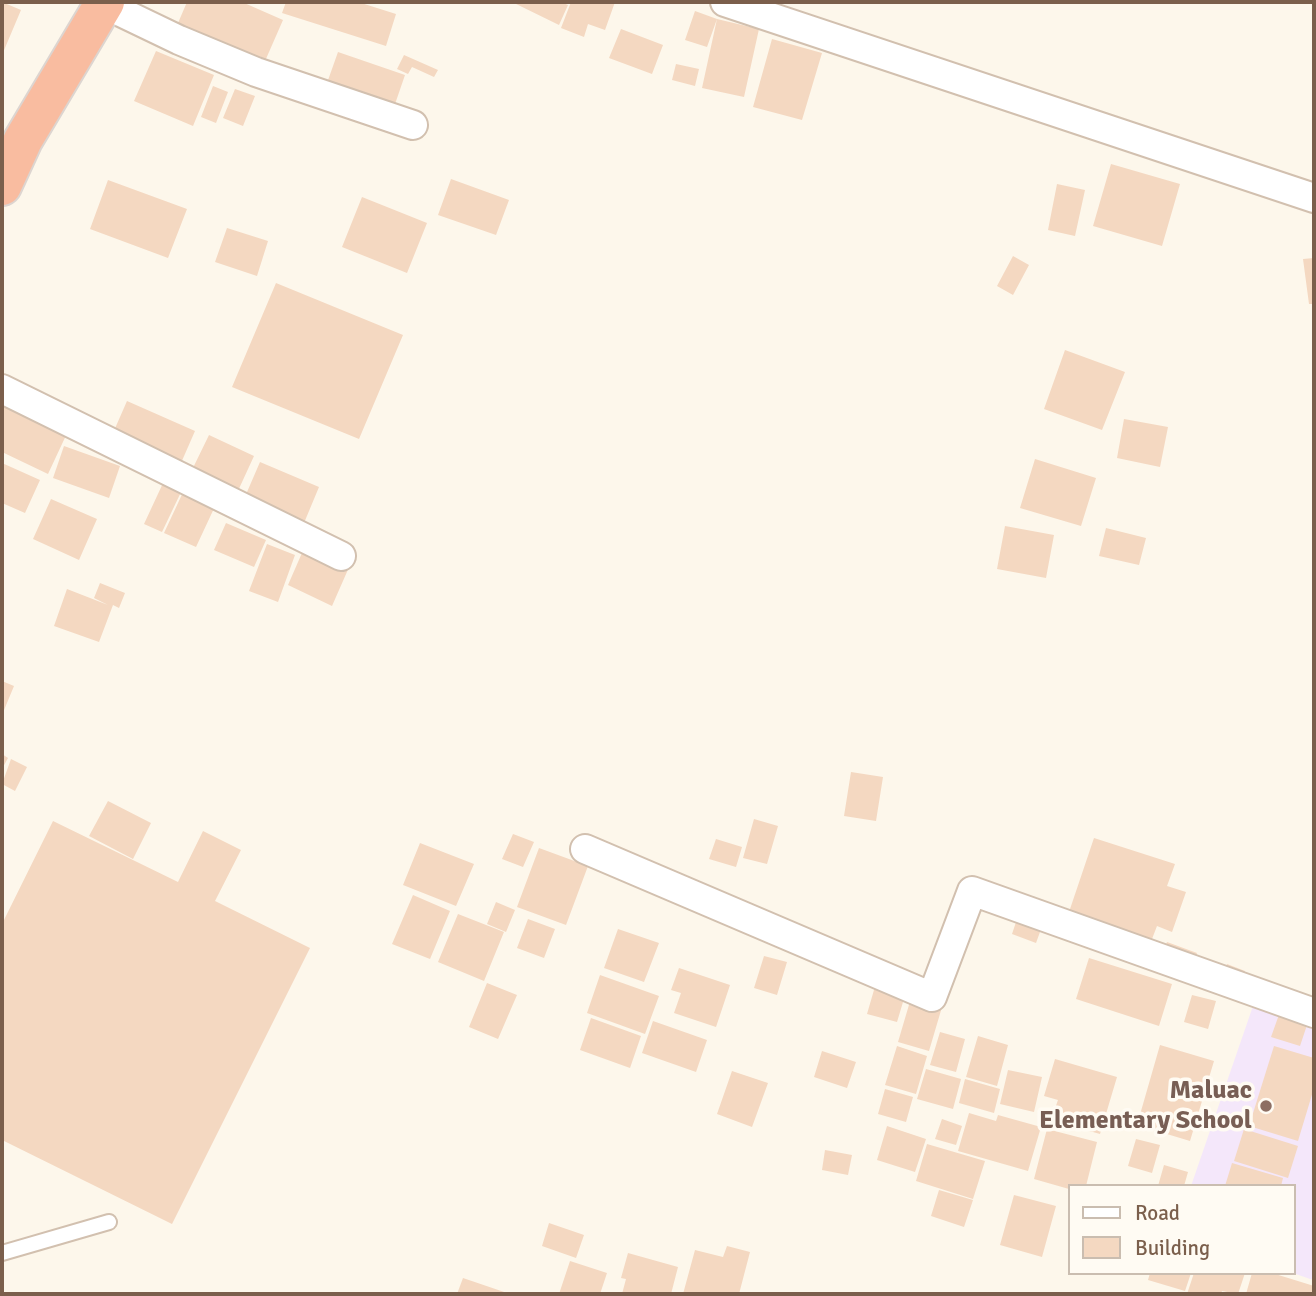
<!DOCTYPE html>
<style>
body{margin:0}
#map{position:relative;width:1316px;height:1296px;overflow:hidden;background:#fdf7eb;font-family:Signika,sans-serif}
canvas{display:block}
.frame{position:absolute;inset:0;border:4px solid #7b5f4c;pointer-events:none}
.legend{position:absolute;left:1068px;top:1184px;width:228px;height:91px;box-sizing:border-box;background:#fffbf3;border:2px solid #cabdb0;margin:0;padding:9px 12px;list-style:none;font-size:21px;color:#7b5f4c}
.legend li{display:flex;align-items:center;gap:14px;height:35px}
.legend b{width:35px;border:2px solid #cabdb0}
</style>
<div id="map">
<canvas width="1316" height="1296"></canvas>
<div class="frame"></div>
<ul class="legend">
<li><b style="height:9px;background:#fff"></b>Road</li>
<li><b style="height:19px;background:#f4d8c1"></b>Building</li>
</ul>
</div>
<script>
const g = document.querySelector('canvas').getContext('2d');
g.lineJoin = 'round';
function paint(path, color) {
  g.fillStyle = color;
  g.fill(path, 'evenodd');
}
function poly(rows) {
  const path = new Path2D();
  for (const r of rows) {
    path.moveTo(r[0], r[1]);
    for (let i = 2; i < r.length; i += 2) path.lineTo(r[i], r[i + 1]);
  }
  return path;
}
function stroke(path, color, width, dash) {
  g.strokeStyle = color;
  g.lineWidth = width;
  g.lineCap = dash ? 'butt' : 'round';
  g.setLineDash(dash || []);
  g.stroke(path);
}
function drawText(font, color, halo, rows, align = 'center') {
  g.font = font + ' Signika,sans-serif';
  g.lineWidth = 7;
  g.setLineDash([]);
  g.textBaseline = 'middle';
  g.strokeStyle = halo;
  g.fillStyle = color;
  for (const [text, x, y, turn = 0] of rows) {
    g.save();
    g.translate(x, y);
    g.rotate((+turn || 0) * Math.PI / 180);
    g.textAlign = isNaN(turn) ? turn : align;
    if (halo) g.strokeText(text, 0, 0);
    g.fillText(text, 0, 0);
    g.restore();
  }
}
const education = poly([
 [1253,1006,1314,1027,1313,1280,1293,1273,1293,1186,1191,1186]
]);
const building = poly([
 [2,2,21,10,2,55],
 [187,2,242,2,283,20,262,68,175,30],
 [286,2,358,2,396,14,386,46,282,13],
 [512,2,561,2,568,5,559,25],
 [571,2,615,2,605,30,588,24,584,37,561,28],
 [695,11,717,19,707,47,685,40],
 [717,19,759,29,744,97,702,88],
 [621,29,663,45,652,74,609,58],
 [772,39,822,53,802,120,753,107],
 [156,51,214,75,193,126,134,101],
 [338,52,405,75,394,107,327,83],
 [404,55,438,70,434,77,412,67,408,74,397,69],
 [676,64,699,69,695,86,672,80],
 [213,86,228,92,216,123,201,117],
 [235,89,255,96,243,126,223,118],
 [1111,164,1180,184,1162,246,1093,226],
 [451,179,509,200,496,235,438,215],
 [108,180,187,209,168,258,90,229],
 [1057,184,1085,190,1075,236,1048,230],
 [362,197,427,223,407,273,342,247],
 [227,228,268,241,257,276,215,262],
 [1013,256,1029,265,1013,295,997,286],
 [1314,258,1314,304,1309,304,1303,259],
 [276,283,403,335,359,439,232,387],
 [1065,350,1125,372,1102,430,1044,409],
 [2,397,69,429,48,474,2,452],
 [127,401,195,431,181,463,113,433],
 [1124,419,1168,427,1160,467,1117,458],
 [209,435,254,456,237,493,191,472],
 [64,446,120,466,109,498,53,478],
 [1035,459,1096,478,1081,526,1020,508],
 [260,462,319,487,304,523,244,499],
 [2,463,40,480,25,513,2,503],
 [164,481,182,490,162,532,144,524],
 [185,488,217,502,196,547,164,533],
 [51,499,97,519,79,560,33,539],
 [226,523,266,540,254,567,214,550],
 [1005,526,1054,535,1046,578,997,569],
 [1106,528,1146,538,1139,565,1099,556],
 [267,544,295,555,278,602,249,591],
 [305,546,350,565,332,606,288,585],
 [100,583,125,593,119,608,113,605,99,642,54,626,67,589,108,605,94,598],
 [2,681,14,686,2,715],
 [2,754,8,758,2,769],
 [11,759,27,767,15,791,2,784],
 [851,772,883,777,876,821,844,816],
 [108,801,151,823,133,859,89,836],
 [754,819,778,826,767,864,743,858],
 [53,821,178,882,203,831,241,850,215,901,310,948,172,1224,2,1140,2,924],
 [513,834,534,842,523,867,502,859],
 [1094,838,1175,864,1167,886,1186,892,1172,932,1157,926,1152,939,1069,912],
 [716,839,742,847,736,867,709,859],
 [420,843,474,864,456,906,403,885],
 [539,848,588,866,566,925,517,907],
 [413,895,450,911,430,959,392,944],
 [496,902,515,910,506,932,487,924],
 [1019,913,1044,921,1036,943,1012,934],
 [458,914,504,932,484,981,438,962],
 [528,919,555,929,544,958,517,948],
 [618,929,659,943,644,982,604,968],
 [1167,942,1197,953,1192,967,1162,955],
 [764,956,787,962,777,995,754,988],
 [1089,958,1172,984,1159,1026,1076,999],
 [1227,964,1245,971,1240,984,1222,977],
 [679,968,730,985,716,1027,674,1013,681,993,671,990],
 [600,975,659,996,645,1034,587,1013],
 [487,983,517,995,498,1039,469,1027],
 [876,983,906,992,897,1022,867,1014],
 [1192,995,1216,1001,1208,1029,1184,1022],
 [911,998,942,1007,929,1051,898,1042],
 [1281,1009,1309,1019,1300,1046,1271,1037],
 [591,1018,641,1036,630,1068,580,1050],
 [653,1021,707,1040,696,1072,642,1053],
 [940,1032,965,1039,956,1072,930,1065],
 [978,1036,1008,1045,997,1086,966,1077],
 [1160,1045,1214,1061,1190,1141,1137,1125],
 [897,1046,927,1056,916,1094,885,1085],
 [1274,1046,1314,1058,1314,1088,1298,1141,1249,1126],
 [822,1051,856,1062,847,1088,814,1077],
 [1055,1059,1117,1077,1100,1134,1051,1120,1058,1100,1044,1096],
 [926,1069,961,1079,953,1109,917,1099],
 [1008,1070,1042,1077,1034,1112,1000,1104],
 [732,1071,768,1083,752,1127,717,1114],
 [965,1079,1000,1089,994,1113,959,1103],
 [885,1089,913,1097,906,1122,878,1114],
 [969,1113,996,1121,998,1115,1041,1127,1028,1171,958,1151],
 [942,1119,962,1126,956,1145,935,1139],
 [887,1126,926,1139,915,1172,877,1160],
 [1047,1129,1097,1142,1086,1186,1069,1186,1069,1189,1034,1179],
 [1244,1129,1298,1146,1288,1178,1234,1161],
 [1136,1139,1160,1145,1152,1173,1128,1166],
 [927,1144,985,1161,973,1199,916,1181],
 [825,1150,852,1155,848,1175,822,1170],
 [1232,1163,1283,1178,1281,1186,1225,1186],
 [1164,1165,1188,1172,1184,1186,1158,1186],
 [939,1190,973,1200,964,1227,931,1216],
 [1014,1195,1056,1206,1042,1257,1000,1245],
 [549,1223,584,1235,576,1258,542,1246],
 [727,1246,750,1252,739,1294,683,1294,695,1250,723,1257],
 [628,1253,678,1267,671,1294,622,1294,626,1279,621,1278],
 [570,1261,607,1273,600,1294,559,1294],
 [1150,1273,1191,1273,1185,1291,1148,1280],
 [1194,1273,1245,1273,1238,1294,1222,1291,1221,1294,1187,1294],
 [1252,1273,1272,1273,1314,1286,1314,1294,1246,1294],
 [463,1278,510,1294,457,1294]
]);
const lane = poly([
 [2,1253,109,1222]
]);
const street = poly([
 [725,2,1314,198],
 [104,4,179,40,256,72,413,125],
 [2,389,341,556],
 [585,849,932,997,972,891,1314,1013]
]);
const highway = poly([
 [2,186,23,140,105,2]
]);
const markers = [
 [1266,1106,7,"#8d6e63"]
];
const educationNames = [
 ["Maluac",1252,1091],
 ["Elementary School",1252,1121]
];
paint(education, '#f4e7fa');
paint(building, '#f4d8c1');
stroke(lane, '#d2c0af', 18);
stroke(street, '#d2c0af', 32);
stroke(highway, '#ddd5d0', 42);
stroke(lane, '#fff', 14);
stroke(street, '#fff', 28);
stroke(highway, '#f9bca0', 38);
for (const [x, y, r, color] of markers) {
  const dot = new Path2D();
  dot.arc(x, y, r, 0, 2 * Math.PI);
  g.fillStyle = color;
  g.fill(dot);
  stroke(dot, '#fffbf3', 2.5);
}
drawText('bold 26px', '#785e54', '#fffbf3', educationNames, 'right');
</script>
